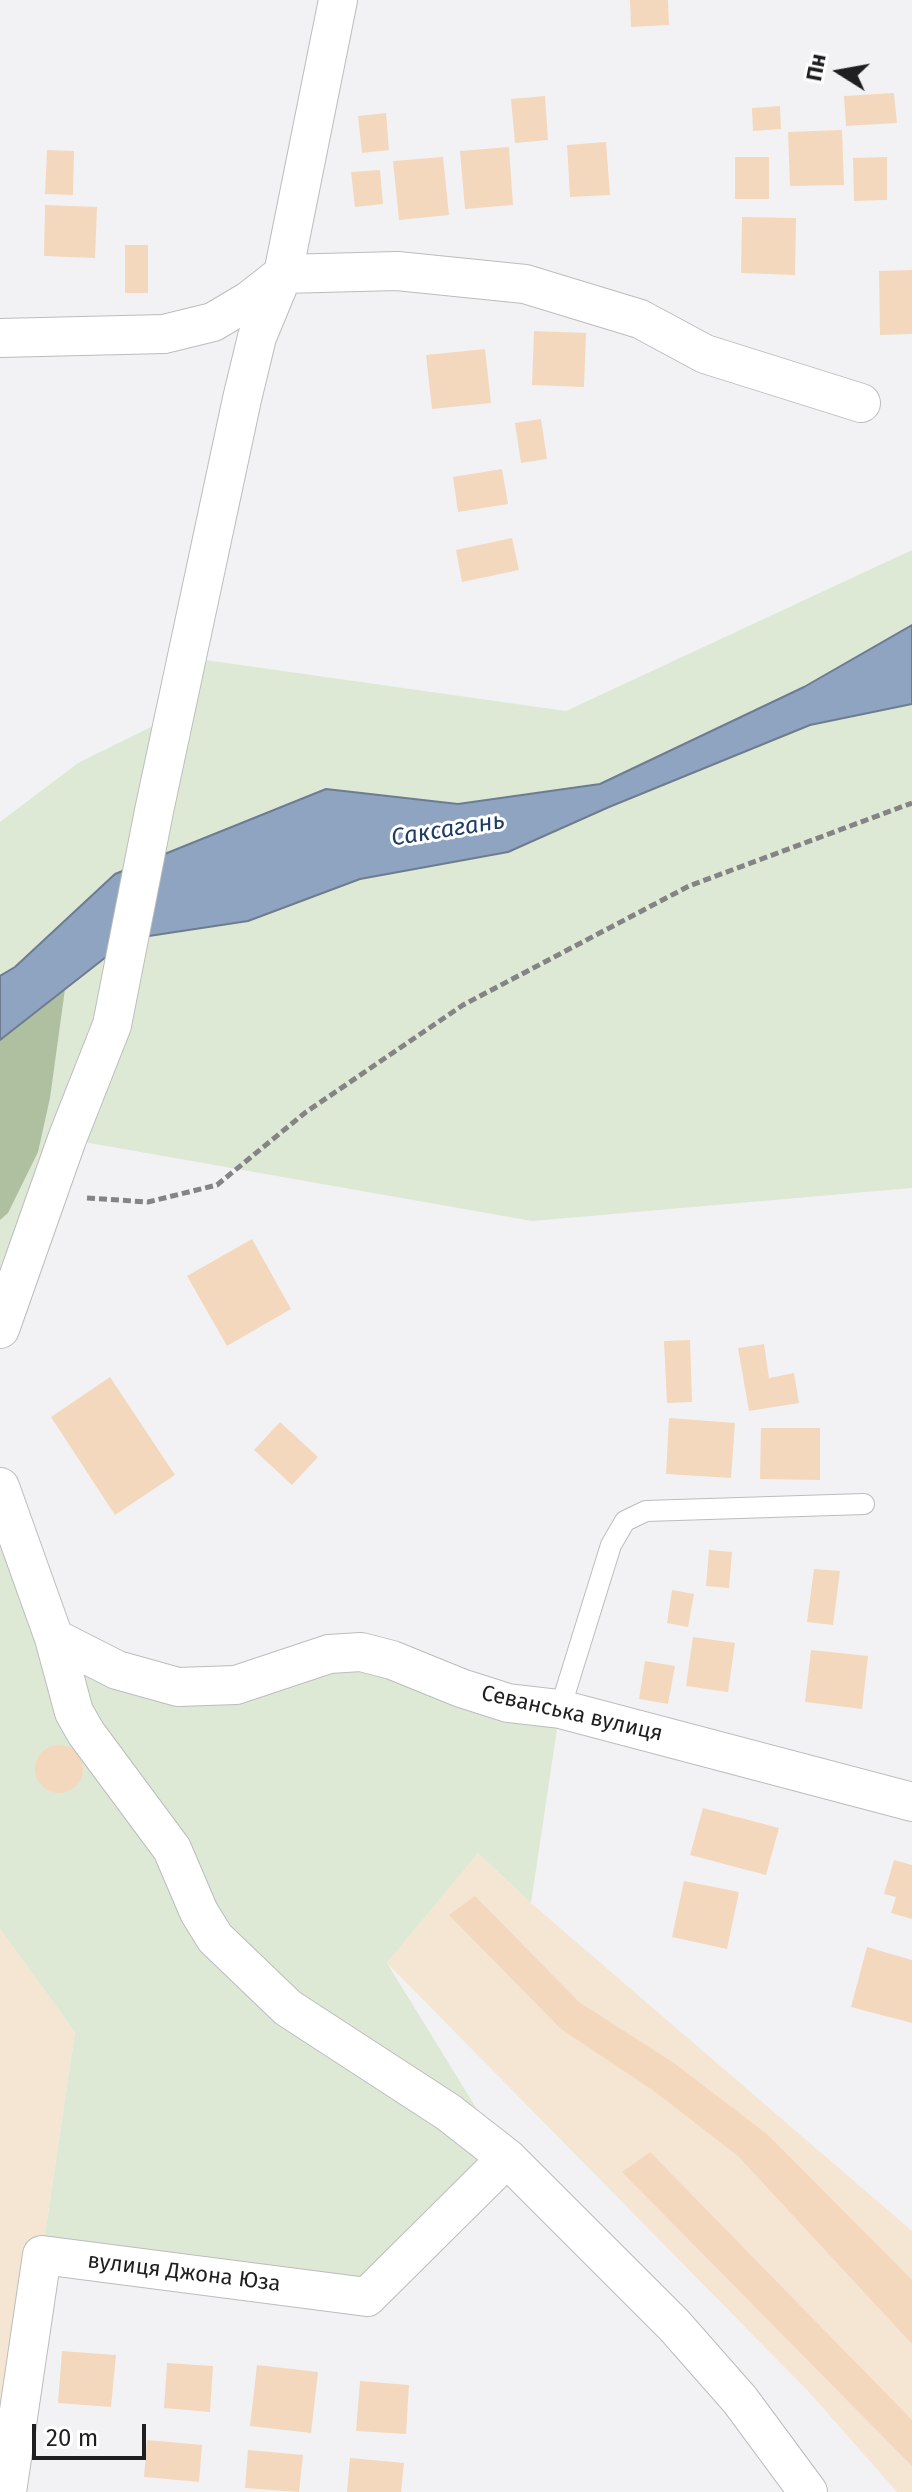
<!DOCTYPE html>
<meta charset="utf-8">
<style>
body{margin:0}
#map{position:relative;width:912px;height:2492px;overflow:hidden;background:#f2f2f4;font-family:"Fira Sans",sans-serif}
canvas{display:block}
.north{position:absolute;left:800px;top:32px;width:80px;height:80px;-webkit-text-stroke:6px #fff;paint-order:stroke;rotate:281deg;font-size:22px;font-weight:700;line-height:32px;text-align:center;color:#1f1f20}
.north::after{content:'';display:block;margin:auto;width:28px;height:36px;background:#1f1f20;clip-path:polygon(50% 0,100% 100%,50% 72%,0 100%)}
.scale{position:absolute;left:32px;top:2424px;width:114px;height:36px;box-sizing:border-box;border:4px solid #1f1f20;border-top:0;padding-left:10px;font-size:24px;line-height:28px;white-space:nowrap;color:#1f1f20;-webkit-text-stroke:6px #fff;paint-order:stroke}
</style>
<div id="map">
<canvas width="912" height="2492"></canvas>
<div class="north">Пн</div>
<div class="scale">20 m</div>
</div>
<script>
const g = document.querySelector('canvas').getContext('2d');
g.lineJoin = 'round';
function paint(path, color) {
  g.fillStyle = color;
  g.fill(path, 'evenodd');
}
function poly(rows) {
  const path = new Path2D();
  for (const r of rows) {
    if (r.length === 3) {
      path.moveTo(r[0] + r[2], r[1]);
      path.arc(r[0], r[1], r[2], 0, 2 * Math.PI);
      continue;
    }
    path.moveTo(r[0], r[1]);
    for (let i = 2; i < r.length; i += 2) path.lineTo(r[i], r[i + 1]);
  }
  return path;
}
function stroke(path, color, width, dash) {
  g.strokeStyle = color;
  g.lineWidth = width;
  g.lineCap = dash ? 'butt' : 'round';
  g.setLineDash(dash || []);
  g.stroke(path);
}
function drawText(font, color, halo, rows, align = 'center') {
  g.font = font + ' "Fira Sans",sans-serif';
  g.lineWidth = 6;
  g.setLineDash([]);
  g.textBaseline = 'middle';
  g.strokeStyle = halo;
  g.fillStyle = color;
  for (const [text, x, y, turn = 0] of rows) {
    g.save();
    g.translate(x, y);
    g.rotate((+turn || 0) * Math.PI / 180);
    g.textAlign = isNaN(turn) ? turn : align;
    if (halo) g.strokeText(text, 0, 0);
    g.fillText(text, 0, 0);
    g.restore();
  }
}
const industrial = poly([
 [478,1853,531,1903,912,2231,912,2492,897,2492,808,2391,387,1963],
 [0,1929,75,2032,7,2492,0,2492]
]);
const green = poly([
 [912,550,912,625,804,687,600,784,458,804,326,789,0,976,0,822,78,763,163,721,177,656,566,711],
 [912,704,912,1188,532,1221,67,1139,0,1329,0,1040,129,939,248,921,360,879,508,852,609,807,811,725],
 [0,1487,54,1637,178,1687,329,1654,560,1709,531,1903,478,1853,387,1963,507,2158,367,2297,42,2255,75,2032,0,1929]
]);
const forest = poly([
 [65,989,50,1098,38,1152,8,1213,0,1220,0,1040]
]);
const water = poly([
 [912,625,912,704,810,725,609,807,508,852,360,879,248,921,129,939,0,1040,0,976,15,967,115,874,326,789,458,804,600,784,804,687,912,625]
]);
const building = poly([
 [630,0,668,0,669,25,631,27],
 [894,93,897,123,846,126,844,96],
 [545,96,548,140,515,143,511,99],
 [780,106,781,129,753,131,752,108],
 [386,113,389,150,362,153,358,116],
 [842,130,844,185,790,186,788,132],
 [606,142,610,195,570,197,567,145],
 [509,147,513,205,465,209,460,151],
 [47,150,74,151,73,195,45,194],
 [443,157,449,215,399,220,393,161],
 [735,157,769,157,769,199,735,199],
 [887,157,887,200,854,201,853,158],
 [380,170,383,204,355,207,351,172],
 [45,205,97,207,95,258,44,256],
 [742,217,796,218,795,275,741,273],
 [125,245,148,245,148,293,125,293],
 [912,270,912,334,880,335,879,271],
 [534,331,586,333,584,387,532,385],
 [485,349,491,403,432,409,426,355],
 [541,419,547,459,521,463,515,423],
 [502,469,508,504,458,512,453,477],
 [512,538,519,570,462,582,456,550],
 [252,1239,291,1309,227,1346,187,1276],
 [690,1340,692,1402,667,1403,664,1341],
 [764,1344,769,1378,794,1373,799,1403,749,1411,738,1348],
 [110,1377,175,1475,115,1515,51,1417],
 [669,1418,735,1423,731,1478,666,1474],
 [280,1422,318,1457,292,1485,254,1450],
 [761,1428,820,1428,820,1480,760,1479],
 [709,1550,732,1552,729,1588,706,1586],
 [814,1569,840,1571,833,1625,807,1622],
 [672,1590,694,1594,688,1627,667,1623],
 [693,1637,735,1643,728,1692,686,1686],
 [811,1650,868,1656,862,1709,805,1702],
 [645,1661,675,1666,668,1704,639,1699],
 [59,1769,24],
 [703,1808,779,1828,766,1875,690,1855],
 [894,1860,912,1865,912,1919,891,1913,896,1897,884,1894],
 [684,1881,739,1892,727,1949,672,1937],
 [475,1896,579,2002,674,2063,768,2135,912,2280,912,2344,738,2156,654,2091,561,2029,449,1915],
 [867,1947,912,1960,912,2023,851,2007],
 [650,2152,912,2420,912,2466,622,2172],
 [62,2351,116,2355,111,2407,58,2403],
 [167,2363,213,2366,210,2412,164,2408],
 [257,2365,318,2372,311,2433,250,2426],
 [360,2381,409,2385,406,2434,356,2431],
 [147,2440,202,2445,199,2482,144,2477],
 [248,2450,303,2455,299,2492,245,2488],
 [350,2458,404,2463,401,2492,347,2492]
]);
const path = poly([
 [87,1198,148,1202,217,1185,306,1112,463,1005,689,886,912,803]
]);
const service = poly([
 [560,1709,611,1545,625,1521,646,1511,864,1504]
]);
const minor = poly([
 [0,338,164,334,213,322,250,300,283,274,397,271,525,284,640,319,705,354,861,403],
 [0,1329,67,1139,112,1025,154,811,242,399,257,337,283,274,338,0],
 [0,1487,54,1638,74,1712,86,1733,172,1849,199,1912,215,1938,288,2008,448,2112,507,2158,674,2325,740,2400,808,2492],
 [54,1638,117,1670,178,1687,236,1685,329,1654,361,1652,392,1660,461,1688,508,1703,560,1709,912,1802],
 [7,2492,42,2255,367,2297,507,2158]
]);
const streetNames = [
 ["Севанська вулиця",572,1714,13],
 ["вулиця Джона Юза",184,2273,7]
];
const waterNames = [
 ["Саксагань",448,830,-9]
];
paint(industrial, '#f5e6d3');
paint(green, '#dde9d4');
paint(forest, '#afc0a1');
paint(water, '#8fa4c0');
stroke(water, '#6d7c90', 2);
paint(building, '#f4d8bd');
stroke(service, '#bcbcbe', 22);
stroke(minor, '#bcbcbe', 40);
stroke(path, '#848485', 5, [8, 4]);
stroke(service, '#fff', 20);
stroke(minor, '#fff', 38);
drawText('22px', '#1f1f20', '#fff', streetNames);
drawText('italic 24px', '#1f3d64', '#fff', waterNames);
</script>
